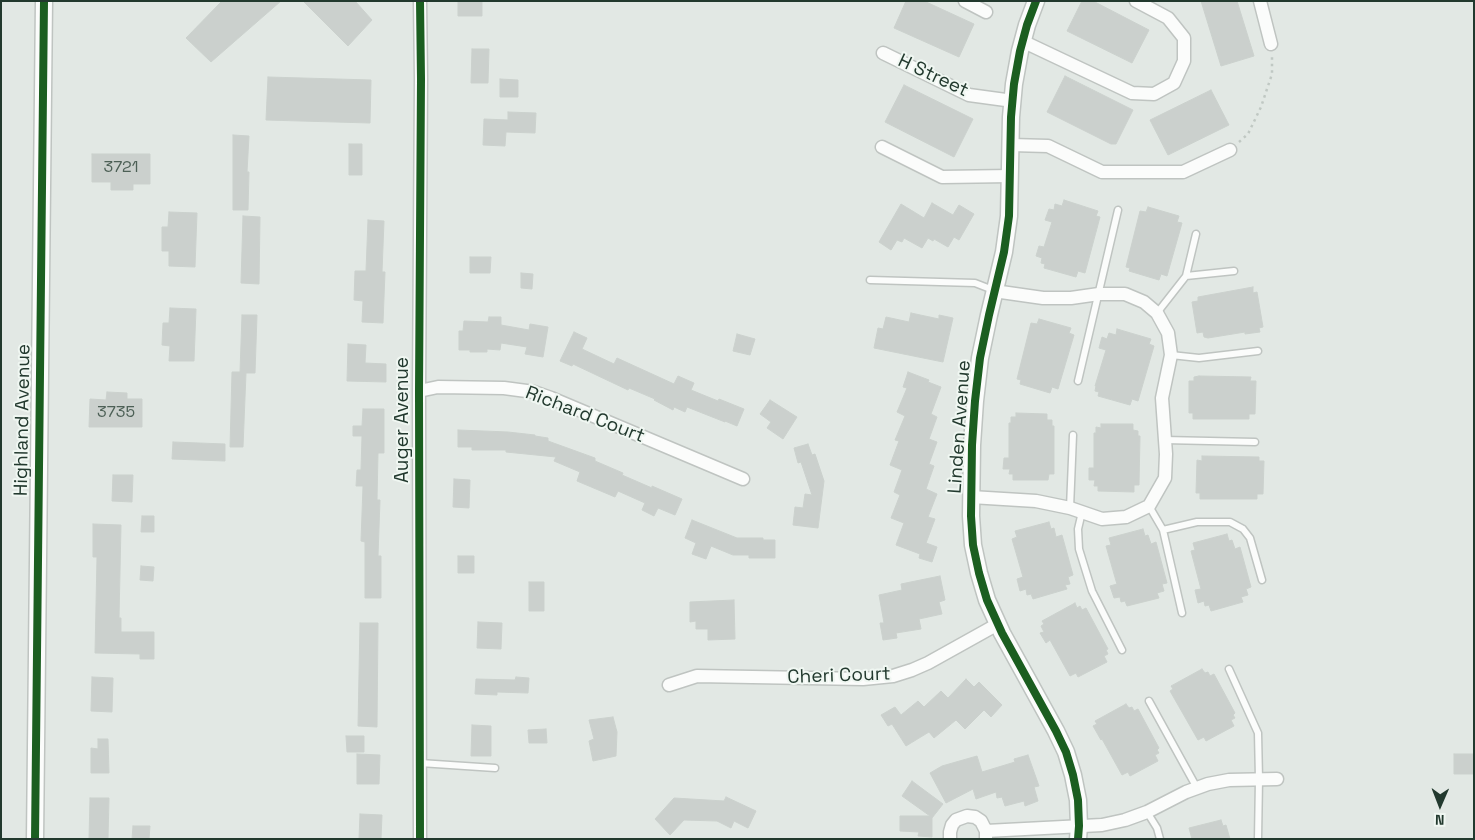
<!DOCTYPE html>
<style>
body{margin:0}
#map{position:relative;width:1475px;height:840px;overflow:hidden;background:#e2e8e4;font-family:"Space Grotesk",sans-serif}
canvas{display:block}
.frame{position:absolute;inset:0;border:2px solid #22392e;pointer-events:none}
.north{position:absolute;left:1415px;top:780px;width:50px;height:50px;-webkit-text-stroke:4px #f0f7f2;paint-order:stroke;rotate:181deg;font-size:14px;font-weight:700;line-height:20px;text-align:center;color:#22392e}
.north::after{content:'';display:block;margin:auto;width:18px;height:22px;background:#22392e;clip-path:polygon(50% 0,100% 100%,50% 72%,0 100%)}
</style>
<div id="map">
<canvas width="1475" height="840"></canvas>
<div class="frame"></div>
<div class="north">N</div>
</div>
<script>
const g = document.querySelector('canvas').getContext('2d');
g.lineJoin = 'round';
function paint(path, color) {
  g.fillStyle = color;
  g.fill(path, 'evenodd');
}
function poly(rows) {
  const path = new Path2D();
  for (const r of rows) {
    path.moveTo(r[0], r[1]);
    for (let i = 2; i < r.length; i += 2) path.lineTo(r[i], r[i + 1]);
  }
  return path;
}
function stroke(path, color, width, dash) {
  g.strokeStyle = color;
  g.lineWidth = width;
  g.lineCap = dash ? 'butt' : 'round';
  g.setLineDash(dash || []);
  g.stroke(path);
}
function drawText(font, color, halo, rows, align = 'center') {
  g.font = font + ' "Space Grotesk",sans-serif';
  g.lineWidth = 4;
  g.setLineDash([]);
  g.textBaseline = 'middle';
  g.strokeStyle = halo;
  g.fillStyle = color;
  for (const [text, x, y, turn = 0] of rows) {
    g.save();
    g.translate(x, y);
    g.rotate((+turn || 0) * Math.PI / 180);
    g.textAlign = isNaN(turn) ? turn : align;
    if (halo) g.strokeText(text, 0, 0);
    g.fillText(text, 0, 0);
    g.restore();
  }
}
const building = poly([
 [222,1,281,1,211,62,186,38,222,1],
 [303,1,355,1,372,20,348,46,303,1],
 [458,1,482,1,482,16,458,16,458,1],
 [906,1,924,1,974,24,959,57,894,28,906,1],
 [1082,1,1093,1,1149,30,1132,63,1067,31,1082,1],
 [1201,1,1237,1,1254,56,1221,66,1201,1],
 [472,49,489,49,488,83,471,83,472,49],
 [1065,76,1133,110,1116,144,1111,144,1047,112,1065,76],
 [268,77,371,80,370,123,266,120,268,77],
 [500,79,518,80,518,97,500,97,500,79],
 [904,85,973,119,954,157,885,122,904,85],
 [1211,90,1229,125,1168,155,1150,120,1211,90],
 [508,112,536,113,535,133,506,132,505,146,483,145,484,119,508,120,508,112],
 [233,135,249,136,247,172,249,172,248,210,233,210,233,135],
 [349,144,362,144,362,175,349,175,349,144],
 [92,154,150,154,150,184,133,184,133,190,111,190,111,182,92,182,92,154],
 [1064,200,1098,211,1096,216,1100,217,1085,273,1078,271,1076,277,1044,268,1045,264,1041,263,1042,258,1036,256,1039,246,1044,247,1052,222,1045,220,1049,209,1054,210,1055,204,1062,206,1064,200],
 [932,203,953,215,959,205,974,214,959,240,954,237,948,247,934,239,933,241,928,238,922,248,904,238,902,242,897,240,891,250,879,242,901,204,924,218,932,203],
 [1148,207,1179,216,1177,222,1182,223,1167,276,1161,274,1159,280,1129,271,1130,268,1126,267,1140,211,1146,212,1148,207],
 [169,212,197,213,195,267,169,266,169,251,162,251,162,227,168,227,169,212],
 [243,216,260,217,259,284,241,283,243,216],
 [368,220,384,221,382,272,385,272,383,323,362,322,363,301,354,300,355,271,366,271,368,220],
 [470,257,491,257,490,273,470,273,470,257],
 [521,273,533,274,532,289,521,288,521,273],
 [1253,287,1253,293,1257,292,1263,327,1259,328,1260,332,1245,334,1245,332,1208,338,1204,337,1203,332,1197,333,1192,302,1198,301,1198,297,1253,287],
 [170,308,196,309,194,361,169,361,170,346,162,345,163,323,169,323,170,308],
 [911,313,939,319,939,315,953,318,943,362,874,348,878,328,883,329,886,317,909,322,911,313],
 [242,315,257,315,255,373,246,373,243,447,230,447,232,372,240,372,242,315],
 [489,317,501,317,501,325,529,330,530,324,548,327,543,357,525,354,527,347,501,343,500,350,487,349,487,352,470,352,470,350,459,350,459,331,463,331,464,321,488,322,489,317],
 [1039,319,1071,328,1069,333,1074,335,1058,389,1052,387,1050,393,1020,384,1021,380,1017,379,1031,323,1037,324,1039,319],
 [1117,329,1151,339,1149,344,1154,346,1138,401,1132,399,1130,405,1098,396,1099,392,1095,391,1096,386,1095,386,1106,350,1099,348,1102,337,1107,339,1109,333,1116,335,1117,329],
 [574,332,587,338,582,349,614,364,617,358,674,384,678,376,694,383,691,390,718,401,719,399,744,409,737,426,725,421,725,422,687,407,685,412,674,407,673,410,654,400,655,399,629,388,628,390,573,364,572,366,560,361,574,332],
 [737,334,755,339,750,355,733,351,737,334],
 [348,344,366,345,365,363,386,364,386,382,347,381,348,344],
 [908,372,929,380,928,382,941,387,931,414,937,417,929,439,937,442,929,464,934,466,926,489,937,494,928,517,935,519,926,543,937,547,932,562,919,558,920,554,896,545,904,523,891,518,900,495,894,492,902,470,890,465,899,441,895,440,905,416,897,412,907,388,903,387,908,372],
 [1199,376,1251,377,1250,381,1256,381,1255,414,1249,414,1249,419,1193,419,1193,413,1189,413,1189,381,1194,381,1194,377,1199,376],
 [107,392,127,393,127,399,142,399,142,427,89,427,90,399,106,400,107,392],
 [770,400,797,417,783,439,767,428,771,422,760,414,770,400],
 [363,409,384,409,384,453,378,453,377,500,380,500,378,556,381,556,381,598,365,598,365,542,361,541,363,486,356,486,357,470,361,470,362,436,353,436,353,426,362,426,363,409],
 [1016,413,1047,414,1047,420,1052,420,1052,426,1054,426,1054,474,1049,474,1048,480,1013,480,1013,474,1009,474,1010,469,1003,469,1004,458,1009,458,1009,423,1011,423,1011,417,1016,417,1016,413],
 [1101,424,1133,424,1133,430,1138,431,1138,436,1140,436,1139,485,1134,485,1134,492,1098,491,1098,486,1094,486,1095,480,1089,480,1089,468,1094,468,1094,433,1096,433,1096,427,1101,428,1101,424],
 [458,430,508,432,535,435,535,436,548,438,548,441,595,458,595,461,623,473,622,475,652,488,652,486,682,499,675,515,658,508,654,516,642,510,645,503,618,491,615,497,577,481,580,472,554,461,556,457,506,452,506,450,472,450,472,447,458,447,458,430],
 [173,442,225,444,225,461,172,459,173,442],
 [808,444,812,455,815,454,824,481,818,528,793,525,795,507,803,508,805,494,812,495,801,462,798,463,794,448,808,444],
 [1202,456,1259,457,1259,461,1264,461,1263,494,1257,494,1257,499,1200,499,1200,493,1196,493,1197,460,1202,461,1202,456],
 [113,475,133,475,132,502,112,501,113,475],
 [454,479,470,480,469,508,453,507,454,479],
 [142,516,154,516,154,532,141,532,142,516],
 [692,520,737,538,763,538,763,540,775,540,775,558,749,558,749,555,733,555,711,546,706,559,692,554,696,543,685,538,692,520],
 [1049,522,1051,529,1054,528,1056,537,1062,535,1073,575,1068,577,1070,584,1065,585,1067,589,1033,599,1031,594,1027,595,1026,589,1020,591,1017,579,1023,577,1012,539,1017,537,1015,531,1049,522],
 [93,524,121,525,119,618,121,618,121,632,154,632,154,659,140,659,140,654,95,653,97,557,93,557,93,524],
 [1143,529,1145,536,1148,535,1151,544,1156,542,1167,583,1162,584,1164,591,1157,593,1159,598,1127,606,1125,601,1121,602,1120,597,1114,598,1110,586,1117,584,1116,581,1106,546,1111,545,1109,538,1143,529],
 [1227,534,1229,541,1232,540,1235,549,1240,547,1251,587,1246,589,1248,595,1241,597,1243,602,1211,611,1209,605,1205,606,1204,601,1198,603,1195,590,1201,589,1191,551,1195,550,1193,543,1227,534],
 [458,556,474,556,474,573,458,573,458,556],
 [141,566,154,567,153,581,140,580,141,566],
 [940,576,945,600,939,602,942,614,919,619,921,629,896,633,897,638,883,640,880,623,884,623,879,595,902,590,901,584,940,576],
 [529,582,544,582,544,611,529,611,529,582],
 [734,600,735,639,708,640,708,629,696,629,696,621,690,622,690,602,734,600],
 [1075,603,1077,608,1080,606,1082,610,1086,608,1108,649,1106,650,1108,654,1104,656,1107,662,1078,677,1076,673,1070,676,1050,640,1046,643,1040,633,1044,632,1041,626,1044,624,1042,621,1075,603],
 [478,622,502,623,501,649,477,648,478,622],
 [360,623,378,623,377,727,358,726,360,623],
 [1202,669,1205,673,1208,672,1210,676,1214,674,1235,713,1233,715,1235,718,1231,720,1234,726,1206,741,1204,737,1198,740,1170,691,1173,689,1171,686,1202,669],
 [92,677,113,678,112,712,91,711,92,677],
 [516,677,529,678,528,693,497,692,497,695,475,694,476,679,515,680,516,677],
 [966,679,974,687,979,682,1002,705,991,717,984,710,965,729,956,720,934,738,929,732,906,746,892,724,888,726,881,715,895,707,901,715,918,701,924,707,941,691,948,698,966,679],
 [1126,704,1129,708,1132,707,1134,711,1138,709,1159,748,1157,750,1159,753,1155,755,1158,761,1130,776,1128,772,1122,775,1102,739,1101,740,1093,726,1097,724,1095,721,1126,704],
 [613,717,617,732,616,756,593,761,589,741,594,739,589,720,613,717],
 [472,725,491,726,491,756,471,756,472,725],
 [546,729,547,743,529,743,528,730,546,729],
 [346,736,364,736,364,752,347,752,346,736],
 [98,739,108,739,109,773,91,773,91,748,98,749,98,739],
 [357,754,380,755,379,784,357,784,357,754],
 [1454,754,1474,754,1474,774,1454,774,1454,754],
 [1028,755,1039,786,1034,787,1038,801,1025,806,1024,801,1005,806,1002,797,997,798,996,792,976,799,973,789,946,803,930,773,942,766,977,756,982,772,1015,762,1014,759,1028,755],
 [912,781,943,804,932,818,932,837,918,836,919,832,900,831,900,816,930,816,902,796,912,781],
 [726,797,756,811,748,828,734,821,731,828,717,821,684,820,670,835,655,819,674,798,724,801,726,797],
 [90,798,109,798,108,839,89,839,90,798],
 [360,814,382,815,381,839,359,839,360,814],
 [1221,820,1223,826,1226,825,1230,839,1192,839,1189,828,1221,820],
 [133,826,150,826,149,839,132,839,133,826]
]);
const path = poly([
 [1239,142,1248,134,1261,107,1272,74,1272,57]
]);
const service = poly([
 [1186,276,1196,234],
 [870,280,975,283,993,290],
 [1157,313,1186,276,1234,271],
 [1171,355,1199,358,1258,351],
 [1078,381,1118,210],
 [1164,440,1255,442],
 [1149,506,1163,530,1182,613],
 [1070,508,1073,435],
 [1082,512,1078,529,1079,549,1092,591,1122,650],
 [1163,530,1197,522,1230,522,1243,529,1250,538,1262,580],
 [1229,669,1258,733,1259,779,1258,839],
 [1149,701,1197,788],
 [420,763,495,768],
 [1147,812,1157,828,1160,839]
]);
const minor = poly([
 [420,1,421,79,419,391,420,839],
 [965,1,986,12],
 [1260,1,1271,44],
 [1022,41,1132,93,1154,94,1174,83,1184,61,1184,38,1168,18,1136,1],
 [883,53,969,95,1013,101],
 [1011,145,1048,146,1102,172,1183,172,1230,150],
 [882,147,942,177,1011,176],
 [419,391,438,387,504,388,534,392,551,398,743,479],
 [971,497,1036,501,1070,508,1102,519,1126,517,1149,506,1165,478,1166,454,1162,398,1171,355,1168,333,1157,313,1144,302,1125,294,1099,294,1071,298,1043,298,994,291],
 [669,685,697,676,863,679,893,676,912,670,928,663,998,624],
 [986,831,1102,825,1125,820,1147,812,1186,792,1208,784,1229,780,1277,779],
 [950,839,950,832,952,825,956,820,967,816,975,817,981,821,986,831,986,839]
]);
const tertiary = poly([
 [1036,1,1027,25,1020,51,1014,84,1011,117,1009,216,1004,252,989,315,980,358,975,401,972,445,971,516,973,545,979,573,987,600,1002,633,1056,731,1066,752,1073,775,1078,800,1079,826,1078,839],
 [35,839,44,1]
]);
const cycleway = poly([
 [420,1,421,79,419,391,420,839],
 [1036,1,1027,25,1020,51,1014,84,1011,117,1009,216,1004,252,989,315,980,358,975,401,972,445,971,516,973,545,979,573,987,600,1002,633,1056,731,1066,752,1073,775,1078,800,1079,826,1078,839],
 [35,839,44,1]
]);
const numberNames = [
 ["3721",121,168],
 ["3735",116,413]
];
const streetNames = [
 ["H Street",933,76,25],
 ["Richard Court",585,415,21],
 ["Highland Avenue",23,420,-89],
 ["Auger Avenue",403,420,-90],
 ["Linden Avenue",960,427,-86],
 ["Cheri Court",839,676,-2]
];
paint(building, '#cbd0cd');
stroke(building, '#cbd1cd', 1);
stroke(service, '#bfc4c1', 9);
stroke(minor, '#bfc4c1', 15);
stroke(tertiary, '#bfc4c1', 19);
stroke(path, '#c0c8c3', 2.5, [2.5, 4]);
stroke(service, '#fbfcfb', 6);
stroke(minor, '#fbfcfb', 12);
stroke(tertiary, '#fbfcfb', 16);
stroke(cycleway, '#1b5e20', 8);
drawText('16px', '#4d6056', null, numberNames);
drawText('19px', '#22392e', '#f0f7f2', streetNames);
</script>
